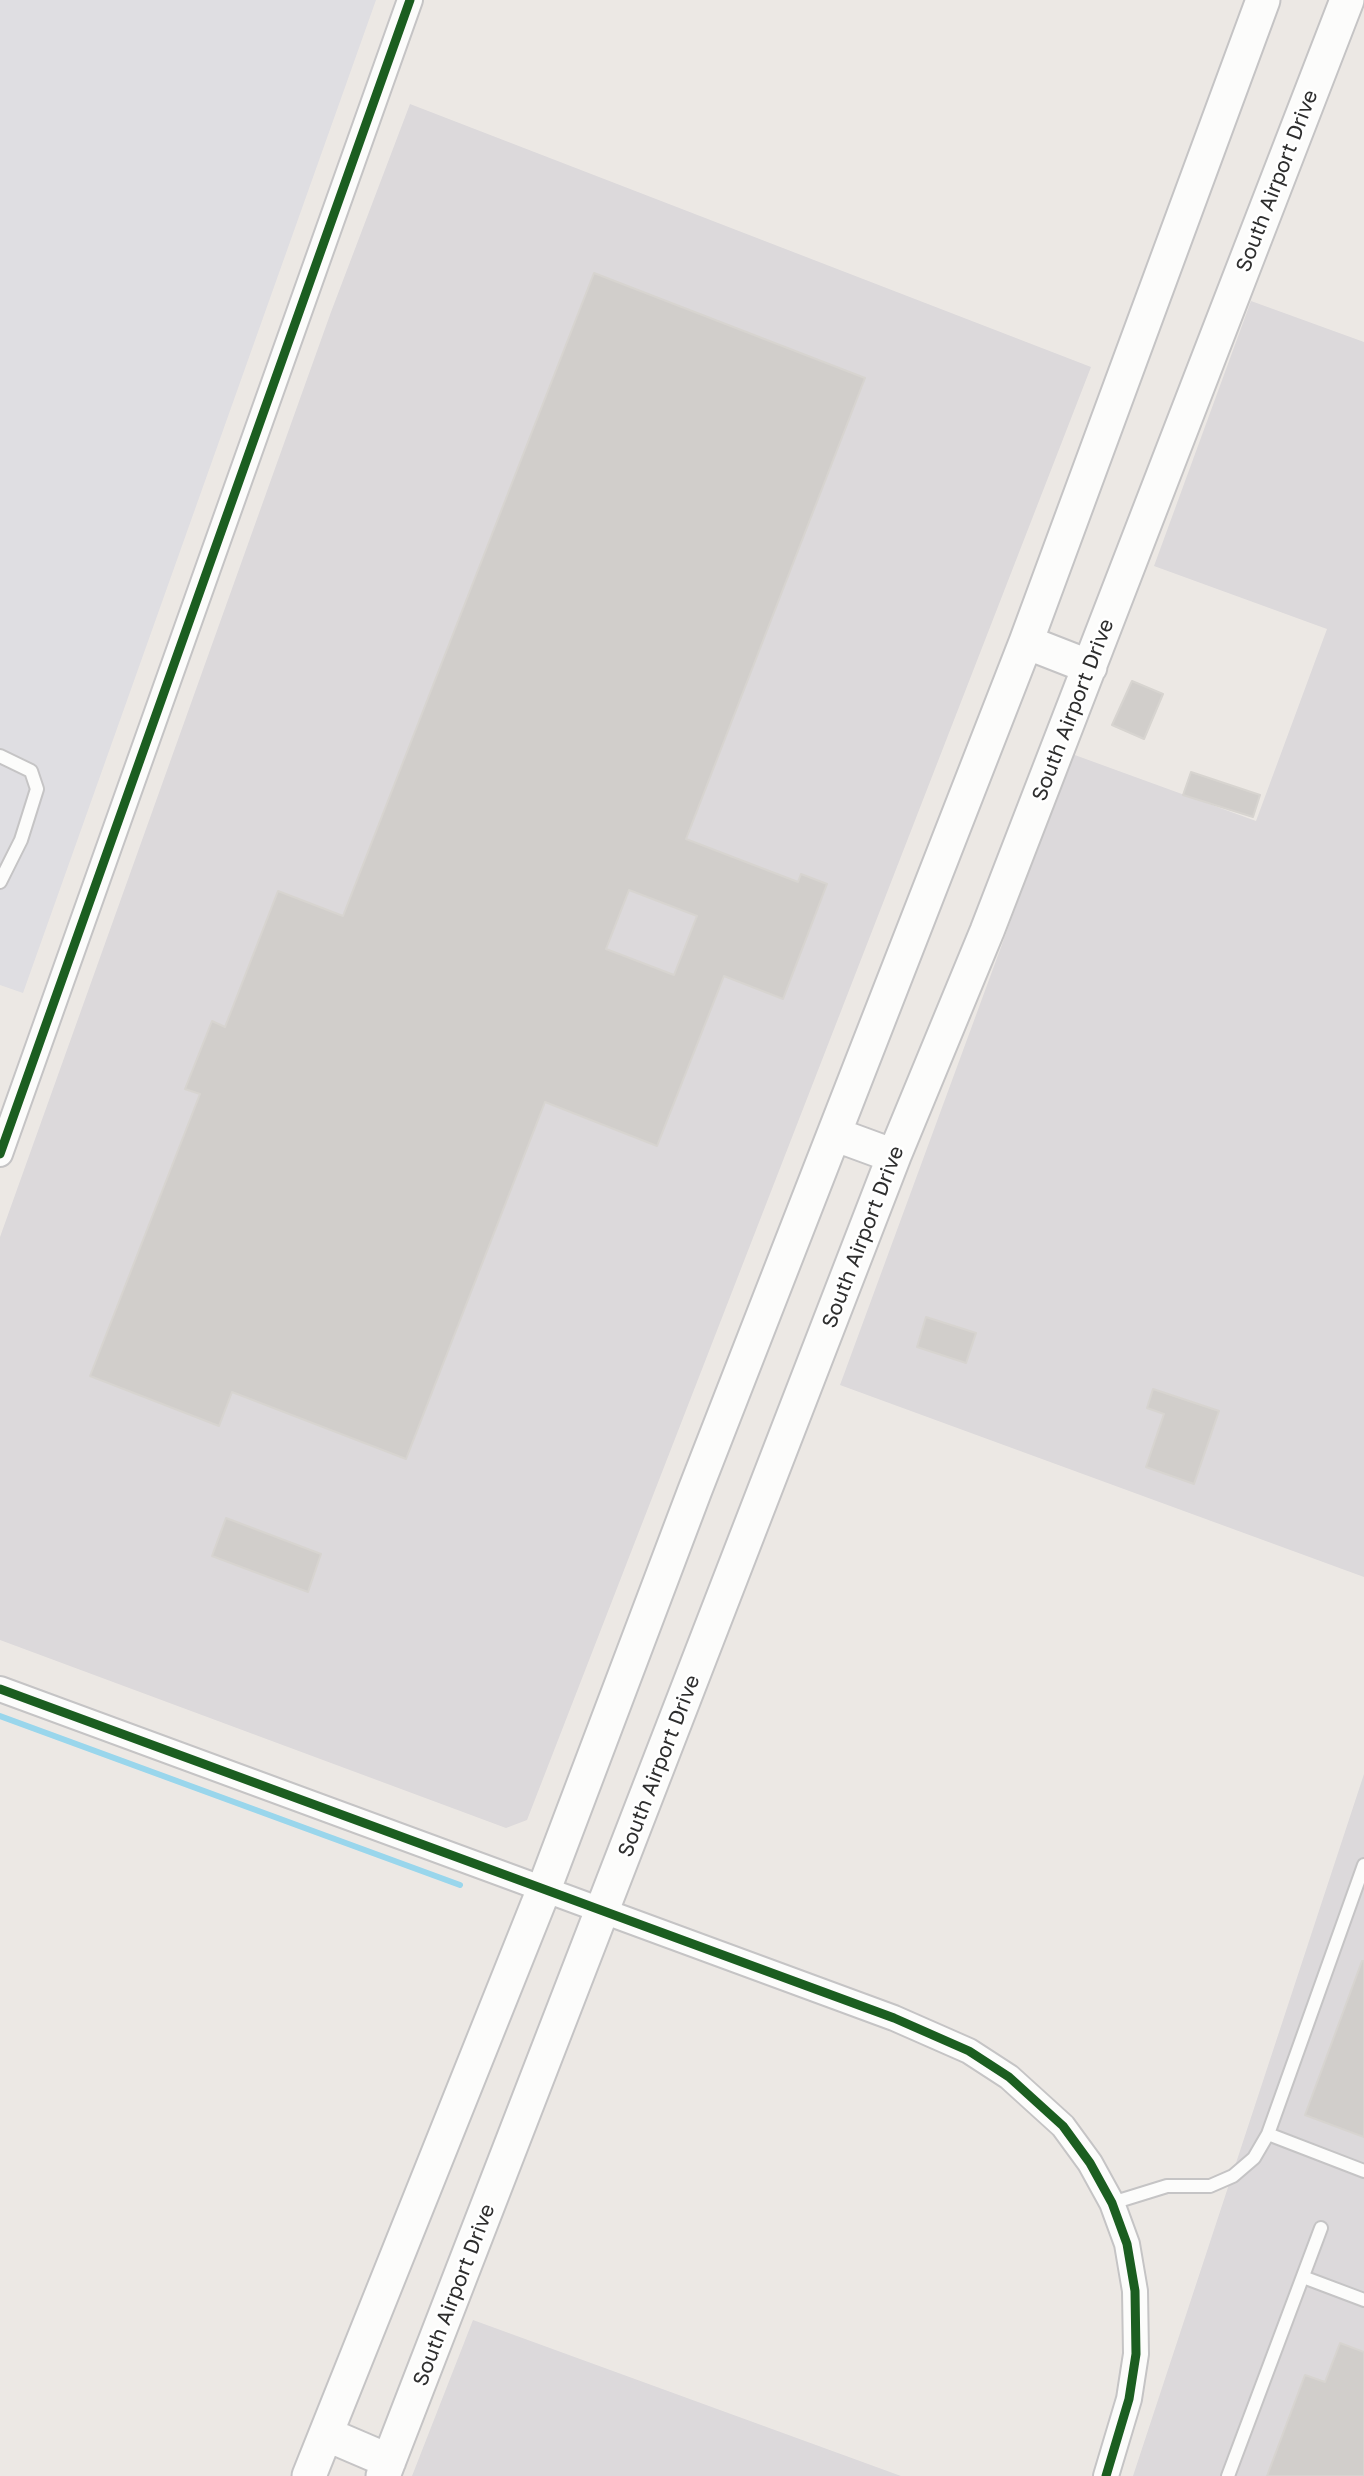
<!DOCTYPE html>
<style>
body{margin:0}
canvas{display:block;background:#ece8e4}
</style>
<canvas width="1364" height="2476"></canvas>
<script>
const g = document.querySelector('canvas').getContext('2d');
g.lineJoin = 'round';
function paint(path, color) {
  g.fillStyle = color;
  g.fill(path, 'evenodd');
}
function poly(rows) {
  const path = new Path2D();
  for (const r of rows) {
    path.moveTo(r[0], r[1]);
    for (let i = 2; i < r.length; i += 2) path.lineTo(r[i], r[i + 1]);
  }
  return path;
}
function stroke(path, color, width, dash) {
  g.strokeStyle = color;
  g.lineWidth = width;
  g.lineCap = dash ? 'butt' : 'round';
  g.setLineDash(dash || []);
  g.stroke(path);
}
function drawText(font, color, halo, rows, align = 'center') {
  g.font = font + ' "Golos Text",sans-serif';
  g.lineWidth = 5;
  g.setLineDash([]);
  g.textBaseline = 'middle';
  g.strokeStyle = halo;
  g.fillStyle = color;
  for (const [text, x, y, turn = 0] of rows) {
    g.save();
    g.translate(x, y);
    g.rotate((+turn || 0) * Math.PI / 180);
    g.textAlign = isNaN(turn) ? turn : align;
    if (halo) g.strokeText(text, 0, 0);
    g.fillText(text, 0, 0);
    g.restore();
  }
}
const industrial = poly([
 [410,104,1091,367,527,1820,506,1828,0,1640,0,1237,331,312],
 [1251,301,1364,342,1364,1577,840,1385,1072,754,1256,821,1327,629,1154,566],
 [1364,1774,1364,2476,1133,2476],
 [473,2320,901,2476,412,2476]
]);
const airport = poly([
 [0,0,376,0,23,993,0,985]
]);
const stream = poly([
 [0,1716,460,1885]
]);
const building = poly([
 [594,273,865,378,686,839,798,882,801,874,827,884,783,999,724,976,657,1146,545,1102,406,1459,232,1392,219,1426,90,1376,200,1094,185,1089,212,1021,225,1027,278,891,343,916,594,273],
 [629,890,697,916,674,975,606,949,629,890],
 [1132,681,1163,694,1144,739,1112,725,1132,681],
 [1191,772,1260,795,1253,817,1183,795,1191,772],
 [926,1317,976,1333,966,1363,917,1347,926,1317],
 [1153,1389,1219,1411,1194,1484,1146,1467,1164,1414,1147,1408,1153,1389],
 [226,1518,321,1554,308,1592,212,1556,226,1518],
 [1362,1961,1364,1961,1364,2137,1305,2115,1362,1961],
 [1340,2343,1364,2352,1364,2476,1267,2476,1305,2375,1325,2382,1340,2343]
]);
const service = poly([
 [0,756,31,771,37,789,21,840,0,882],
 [1364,1865,1268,2134,1364,2171],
 [1112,2203,1167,2186,1210,2186,1233,2176,1254,2158,1268,2134],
 [1303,2277,1364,2300],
 [1228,2476,1321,2228]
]);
const minor = poly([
 [0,1154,410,0],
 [0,1689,894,2018,969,2051,1009,2077,1063,2126,1090,2163,1112,2203,1127,2244,1135,2291,1136,2354,1129,2399,1106,2476]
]);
const secondary = poly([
 [1026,642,1090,667],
 [834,1134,894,1156],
 [326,2434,389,2461],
 [309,2476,544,1889,695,1490,1026,642,1263,0],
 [383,2476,894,1156,987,931,1347,0]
]);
const cycleway = poly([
 [0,1154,410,0],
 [0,1689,894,2018,969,2051,1009,2077,1063,2126,1090,2163,1112,2203,1127,2244,1135,2291,1136,2354,1129,2399,1106,2476]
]);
const streetNames = [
 ["South Airport Drive",1277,181,-69],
 ["South Airport Drive",1073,710,-69],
 ["South Airport Drive",863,1237,-69],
 ["South Airport Drive",659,1766,-69],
 ["South Airport Drive",454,2295,-69]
];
paint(industrial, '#dcd9db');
paint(airport, '#dfdee2');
stroke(stream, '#99d6ec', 6);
paint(building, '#d1cecb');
stroke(building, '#d7d4d0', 2);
stroke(service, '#c5c4c5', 16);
stroke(minor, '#c5c4c5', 28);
stroke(secondary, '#c5c4c5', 37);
stroke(service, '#fcfcfb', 12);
stroke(minor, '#fcfcfb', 24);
stroke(secondary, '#fcfcfb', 33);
stroke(cycleway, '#1b5e20', 9);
drawText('21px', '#2e2e2e', '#fff', streetNames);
</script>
